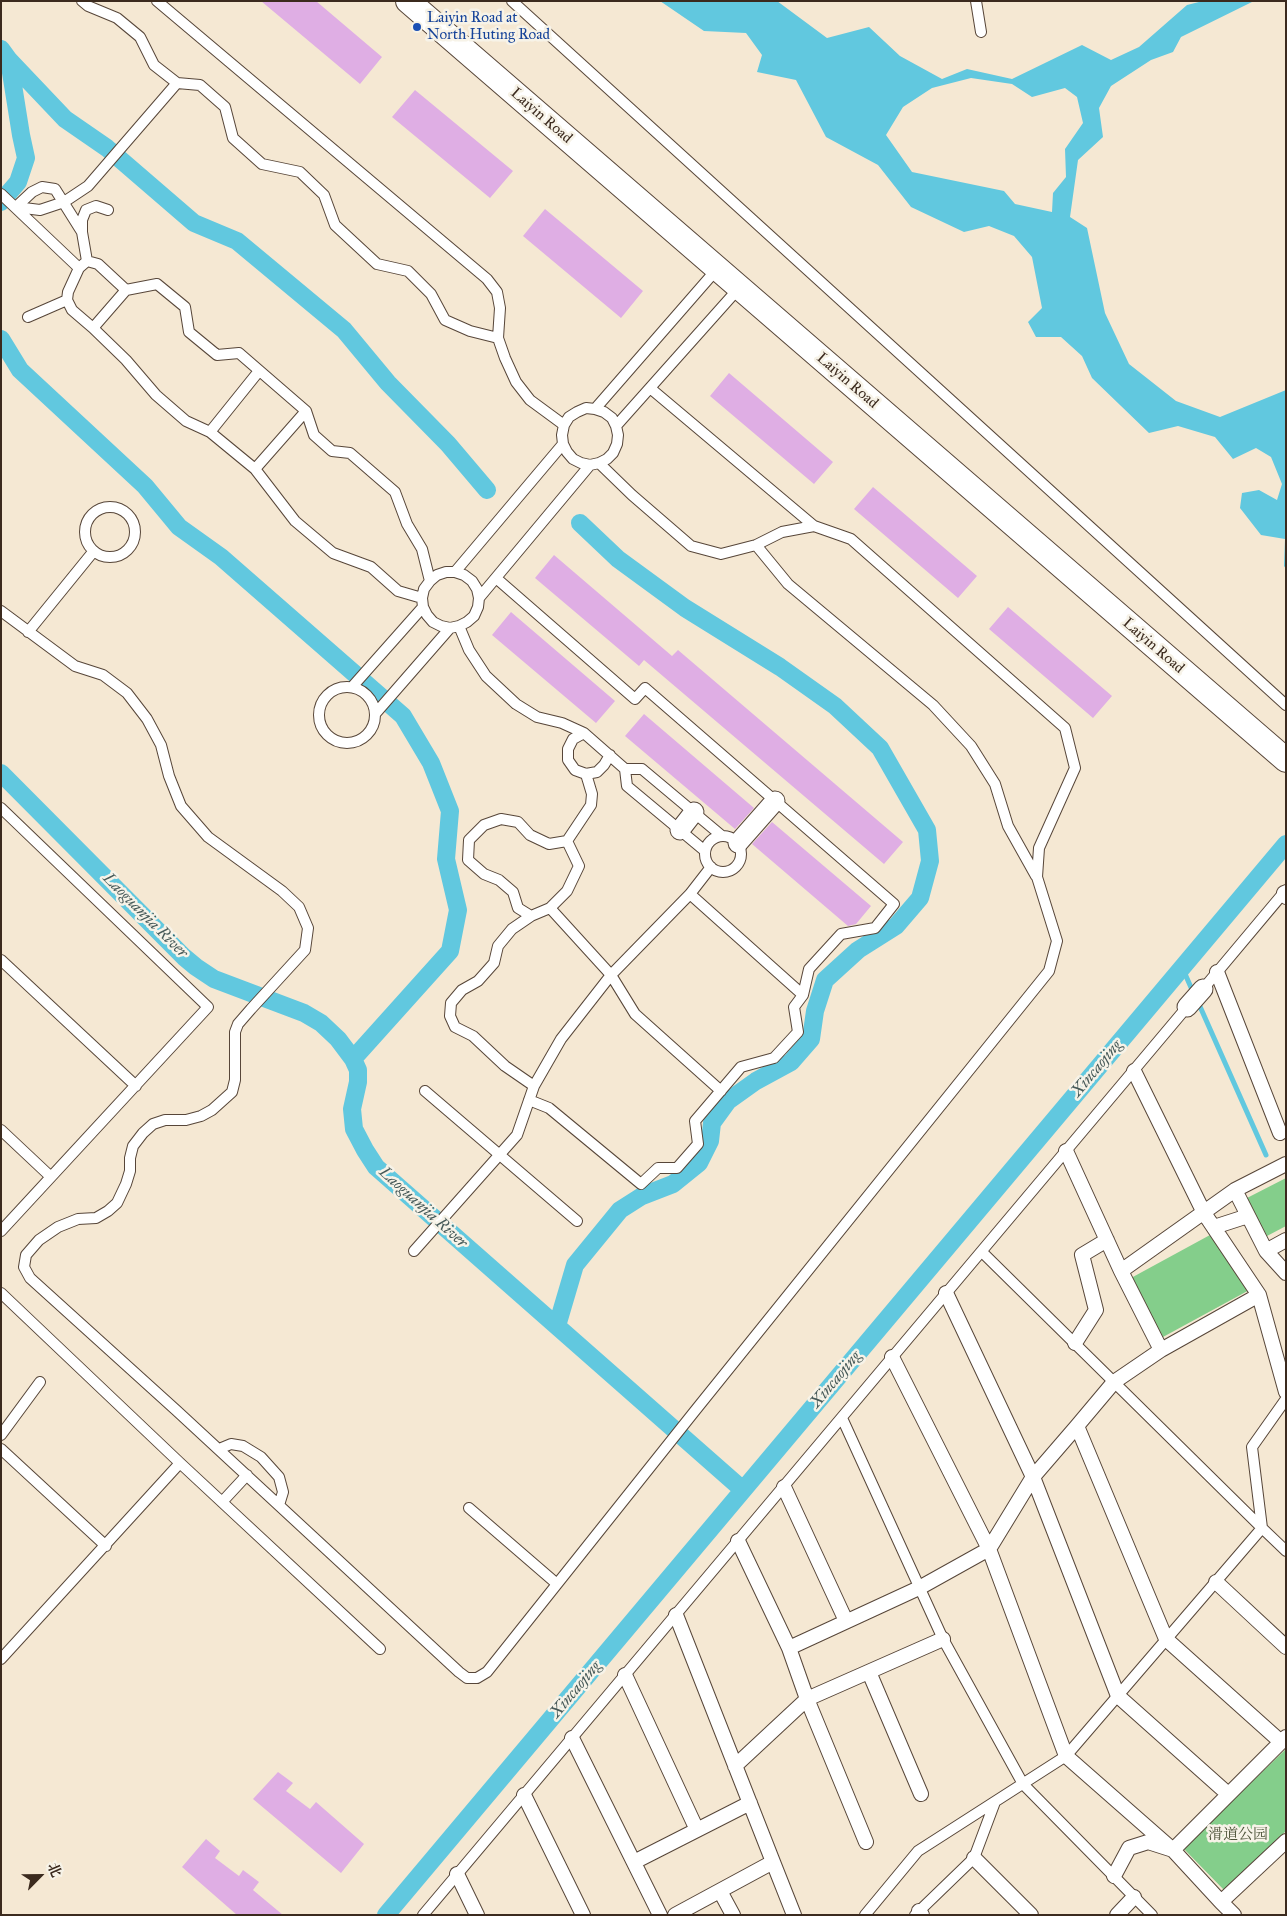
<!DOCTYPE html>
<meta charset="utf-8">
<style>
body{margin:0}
#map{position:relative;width:1287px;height:1916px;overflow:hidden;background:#f5e8d3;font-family:"IM FELL Great Primer","Noto Serif SC",serif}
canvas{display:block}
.frame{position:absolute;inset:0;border:2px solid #3b2a1e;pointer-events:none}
.north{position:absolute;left:15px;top:1851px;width:50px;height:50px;-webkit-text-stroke:4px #f7f3e8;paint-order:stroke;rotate:67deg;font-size:14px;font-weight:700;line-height:20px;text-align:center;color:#3b2a1e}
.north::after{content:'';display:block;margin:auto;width:18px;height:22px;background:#3b2a1e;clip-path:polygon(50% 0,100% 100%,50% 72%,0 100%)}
</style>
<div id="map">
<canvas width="1287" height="1916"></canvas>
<div class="frame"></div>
<div class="north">北</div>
</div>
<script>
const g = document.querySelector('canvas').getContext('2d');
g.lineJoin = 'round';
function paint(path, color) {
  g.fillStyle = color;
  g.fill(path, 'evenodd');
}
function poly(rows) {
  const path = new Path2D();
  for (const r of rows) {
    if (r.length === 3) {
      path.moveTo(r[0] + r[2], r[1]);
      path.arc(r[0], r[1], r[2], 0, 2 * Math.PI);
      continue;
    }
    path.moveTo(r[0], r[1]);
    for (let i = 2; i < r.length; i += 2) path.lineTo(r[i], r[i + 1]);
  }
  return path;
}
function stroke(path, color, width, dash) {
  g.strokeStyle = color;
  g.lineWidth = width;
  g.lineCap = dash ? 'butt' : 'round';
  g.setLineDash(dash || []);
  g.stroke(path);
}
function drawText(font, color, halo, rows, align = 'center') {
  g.font = font + ' "IM FELL Great Primer","Noto Serif SC",serif';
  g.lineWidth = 5;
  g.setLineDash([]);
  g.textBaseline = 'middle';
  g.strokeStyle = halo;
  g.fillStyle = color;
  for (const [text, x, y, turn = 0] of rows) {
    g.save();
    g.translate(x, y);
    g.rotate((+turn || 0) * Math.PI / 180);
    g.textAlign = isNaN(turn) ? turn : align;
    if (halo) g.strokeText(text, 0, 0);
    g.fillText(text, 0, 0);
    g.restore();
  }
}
const green = poly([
 [1286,1178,1286,1226,1267,1236,1247,1198],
 [1221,1229,1253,1288,1163,1337,1131,1278],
 [1286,1749,1286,1831,1224,1890,1183,1848]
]);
const water = poly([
 [660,1,777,1,827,38,869,27,900,56,942,79,967,69,1012,79,1082,45,1111,60,1139,47,1187,5,1203,1,1254,1,1181,37,1173,52,1151,60,1111,86,1099,108,1103,137,1078,160,1070,217,1087,228,1105,313,1129,364,1176,401,1220,417,1286,390,1286,569,1284,566,1285,539,1261,535,1240,508,1242,493,1259,490,1277,500,1282,484,1271,457,1256,448,1233,459,1215,437,1178,426,1149,433,1092,378,1082,356,1061,337,1036,337,1028,322,1042,308,1032,257,1014,236,989,226,964,232,911,207,878,165,826,137,796,80,757,72,762,55,746,33,704,31],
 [971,78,1012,84,1032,97,1065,88,1077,97,1083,123,1065,149,1066,177,1053,193,1052,212,1015,204,1004,191,912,172,886,135,903,107,932,88]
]);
const stream = poly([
 [1182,967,1193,992],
 [1198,1002,1266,1155]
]);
const canal = poly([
 [1,49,9,60,65,119,107,148,194,223,237,241,344,330,388,383,448,444,487,490],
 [1,202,18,182,26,158,21,135,9,60],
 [1,339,20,370,145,486,179,527,221,557,403,716,431,763,450,811,446,859,458,910,450,951,353,1059],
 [1,773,184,957,196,967,214,979,304,1013,321,1023,338,1039,353,1059,358,1070,358,1082,352,1109,354,1129,365,1150,376,1167,743,1490],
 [557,1326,575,1265,620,1210,642,1196,673,1184,699,1163,710,1141,712,1123,728,1101,756,1081,791,1062,811,1039,815,1011,825,980,858,950,896,926,920,898,930,861,927,830,880,748,835,706,780,667,685,608,618,559,580,523],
 [386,1915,1286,844]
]);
const building = poly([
 [261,1,316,1,382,57,360,84],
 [415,90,513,171,490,198,392,117],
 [545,209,643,291,621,318,523,236],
 [729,373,833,462,814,484,710,396],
 [873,487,977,576,958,598,854,509],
 [554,555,672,656,678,650,903,842,884,864,644,660,639,666,535,578],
 [1008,607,1112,696,1093,718,989,629],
 [511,612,615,701,596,723,492,635],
 [644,714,754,808,735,829,625,736],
 [772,822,871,906,856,924,848,926,752,844],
 [278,1772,293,1783,286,1791,310,1809,316,1802,364,1844,341,1873,253,1799],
 [206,1839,220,1851,215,1858,239,1876,243,1870,259,1882,253,1890,283,1915,237,1915,182,1867]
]);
const service = poly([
 [82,1,88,6,117,18,140,37,154,65,177,83,200,85,225,107,233,138,262,164,300,172,324,195,335,225,377,264,408,271,431,294,445,320,470,331,498,338],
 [157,1,487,279,497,292,500,308,498,338,505,358,516,382,530,400,564,425],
 [512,1,1286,705],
 [976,1,981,32],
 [1,194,79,268],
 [16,207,40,210,64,202,88,186,177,83],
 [16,207,32,192,42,187,55,189,82,232,87,261],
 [82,231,82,220,86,210,96,206,108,210],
 [28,317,67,300],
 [93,328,126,290],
 [650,388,814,526],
 [595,409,717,269],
 [616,426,739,288],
 [210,432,259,371],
 [255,469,306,411],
 [110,532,25],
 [756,545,788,584,933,705,971,746,995,784,1008,826,1036,876],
 [455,572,563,444],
 [496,578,635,699,645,688,894,904,875,928,841,934,809,969,803,995,794,1007,798,1032,774,1058,741,1067,695,1121,698,1144,677,1168,658,1168,641,1184,549,1108,529,1100],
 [422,598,398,591,371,567,333,553,295,521,255,469,210,432,186,421,156,395,126,360,93,328,72,310,67,300,68,292,79,268,87,261,98,264,126,290,157,284,185,307,189,332,217,355,239,353,306,411,314,435,332,451,350,453,395,492,407,524,422,549,430,581],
 [479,598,590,465,599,463,607,459,613,453,617,444,618,435,616,426,612,418,604,412,595,409,586,408,577,412,569,417,564,425,562,435,563,444,567,452,573,459,581,463,590,465],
 [1,611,75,666,103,675,127,693,147,719,161,745,169,776,181,806,208,837,282,891,299,907,308,928,305,950,251,1009,238,1024,235,1032,235,1080,232,1092,212,1110,201,1116,186,1120,165,1120,153,1124,143,1133,133,1146,130,1158,130,1171,126,1184,117,1203,108,1211,96,1218,78,1219,58,1227,39,1240,26,1255,24,1267,30,1278,177,1411,459,1672,467,1678,477,1678,487,1672,694,1412,1049,971,1057,941,1037,877,1039,848,1075,768,1065,728,851,539,814,526,782,532,756,545,721,554,691,546,632,495,599,463],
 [459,626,469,650,486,676,516,704,537,717,562,723,584,733,625,769,627,786,705,851],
 [28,632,93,552],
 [352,687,423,607],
 [347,715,28],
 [375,714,450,628,459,626,467,622,474,616,478,607,479,598,477,589,472,581,464,575,455,572,446,572,437,575,430,581,424,589,422,598,423,607,427,615,433,622,441,626,450,628],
 [584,733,573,739,568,749,568,760,575,770,586,774,597,772,604,765,610,755],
 [625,769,642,769,722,836],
 [1,808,208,1007,1,1231],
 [723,854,18],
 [567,841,579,866,567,891,550,908,531,916,518,908,513,892,499,880,484,874,468,860,469,840,484,825,501,819,518,822,530,835,549,844,567,841,591,805,592,794,586,774],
 [690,894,803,995],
 [550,908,611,975,635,1014,721,1091],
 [531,916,512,929,498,946,494,963,478,981,462,990,451,1003,450,1016,455,1027,473,1036,505,1066,534,1086],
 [1,960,136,1086],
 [1203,989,1286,890],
 [425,1091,577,1221],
 [1,1130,51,1177],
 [414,1251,517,1135,534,1086,561,1039,611,975,690,894,711,867],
 [982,1252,1262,1528],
 [1,1293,180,1463,380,1649],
 [842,1418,943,1639,1023,1784,1152,1915],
 [1,1435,40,1382],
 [1,1449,106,1546],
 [219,1449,231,1444,243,1446,261,1457,279,1477,283,1492,279,1505],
 [222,1502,247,1475],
 [469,1508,557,1584],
 [1262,1528,1252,1447,1286,1399],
 [1,1659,180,1463],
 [423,1915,1187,1007],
 [865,1915,918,1851,1066,1756,1262,1528,1286,1551],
 [915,1915,974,1858,995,1802]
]);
const pedestrian = poly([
 [1284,893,1286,897],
 [1217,972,1280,1133],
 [1134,1071,1204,1213,1259,1295],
 [1066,1151,1121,1271],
 [1235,1190,1266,1251],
 [1214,1227,1248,1216],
 [1286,1240,1266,1251,1286,1273],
 [946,1293,1033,1477,1118,1696,1228,1794],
 [1075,1343,1096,1310,1082,1255,1107,1240],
 [1161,1350,1259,1295,1286,1392],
 [892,1357,989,1549,1066,1756,1173,1850,1221,1902],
 [1077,1426,1166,1639,1281,1742],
 [784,1487,846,1621],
 [738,1541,789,1648],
 [1216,1582,1286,1647],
 [676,1615,773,1862],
 [869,1672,921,1794],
 [625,1675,697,1830],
 [572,1738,660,1915],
 [735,1766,807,1699,789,1648,919,1588,989,1549,1033,1477,1077,1426,1114,1382,1161,1350,1121,1271,1235,1190,1286,1164],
 [524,1795,583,1915],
 [866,1842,807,1699,943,1639],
 [974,1858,1031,1915],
 [634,1862,750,1803],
 [457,1874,477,1915],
 [1114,1876,1129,1848,1148,1842,1173,1850,1286,1737],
 [720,1891,733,1915],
 [919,1911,922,1915],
 [675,1915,773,1862,794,1915],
 [1117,1915,1134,1897],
 [1234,1915,1221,1902,1286,1841]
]);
const minor = poly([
 [680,830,694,812],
 [738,843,775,801],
 [1187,1007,1203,989]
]);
const tertiary = poly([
 [408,1,1286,760]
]);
const markers = [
 [417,27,5,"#1a4fb4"]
];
const transitNames = [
 ["Laiyin Road at",427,18],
 ["North Huting Road",427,35]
];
const streetNames = [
 ["Laiyin Road",541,116,41],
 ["Laiyin Road",847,381,41],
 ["Laiyin Road",1153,646,41]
];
const parkNames = [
 ["滑道公园",1238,1835]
];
const waterNames = [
 ["Laoguanjia River",145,916,45],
 ["Xincaojing",1097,1069,-50],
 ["Laoguanjia River",423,1208,42],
 ["Xincaojing",836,1380,-50],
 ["Xincaojing",576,1690,-50]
];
paint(green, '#84ce8b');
paint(water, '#61c8df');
stroke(stream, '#61c8df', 5);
stroke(canal, '#61c8df', 18);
paint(building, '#dfaee4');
stroke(service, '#574639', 12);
stroke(pedestrian, '#574639', 16);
stroke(minor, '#574639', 21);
stroke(tertiary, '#574639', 26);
stroke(service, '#fff', 10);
stroke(pedestrian, '#fff', 14);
stroke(minor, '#fff', 19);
stroke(tertiary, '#fff', 24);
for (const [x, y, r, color] of markers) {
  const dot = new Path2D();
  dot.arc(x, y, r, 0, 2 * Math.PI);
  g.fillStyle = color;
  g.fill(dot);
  stroke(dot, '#f7f3e8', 2);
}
drawText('15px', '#164399', '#f7f3e8', transitNames, 'left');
drawText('15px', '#3b2a1e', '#f7f3e8', streetNames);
drawText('15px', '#4d5339', '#f7f3e8', parkNames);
drawText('italic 16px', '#465958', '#f7f3e8', waterNames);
</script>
